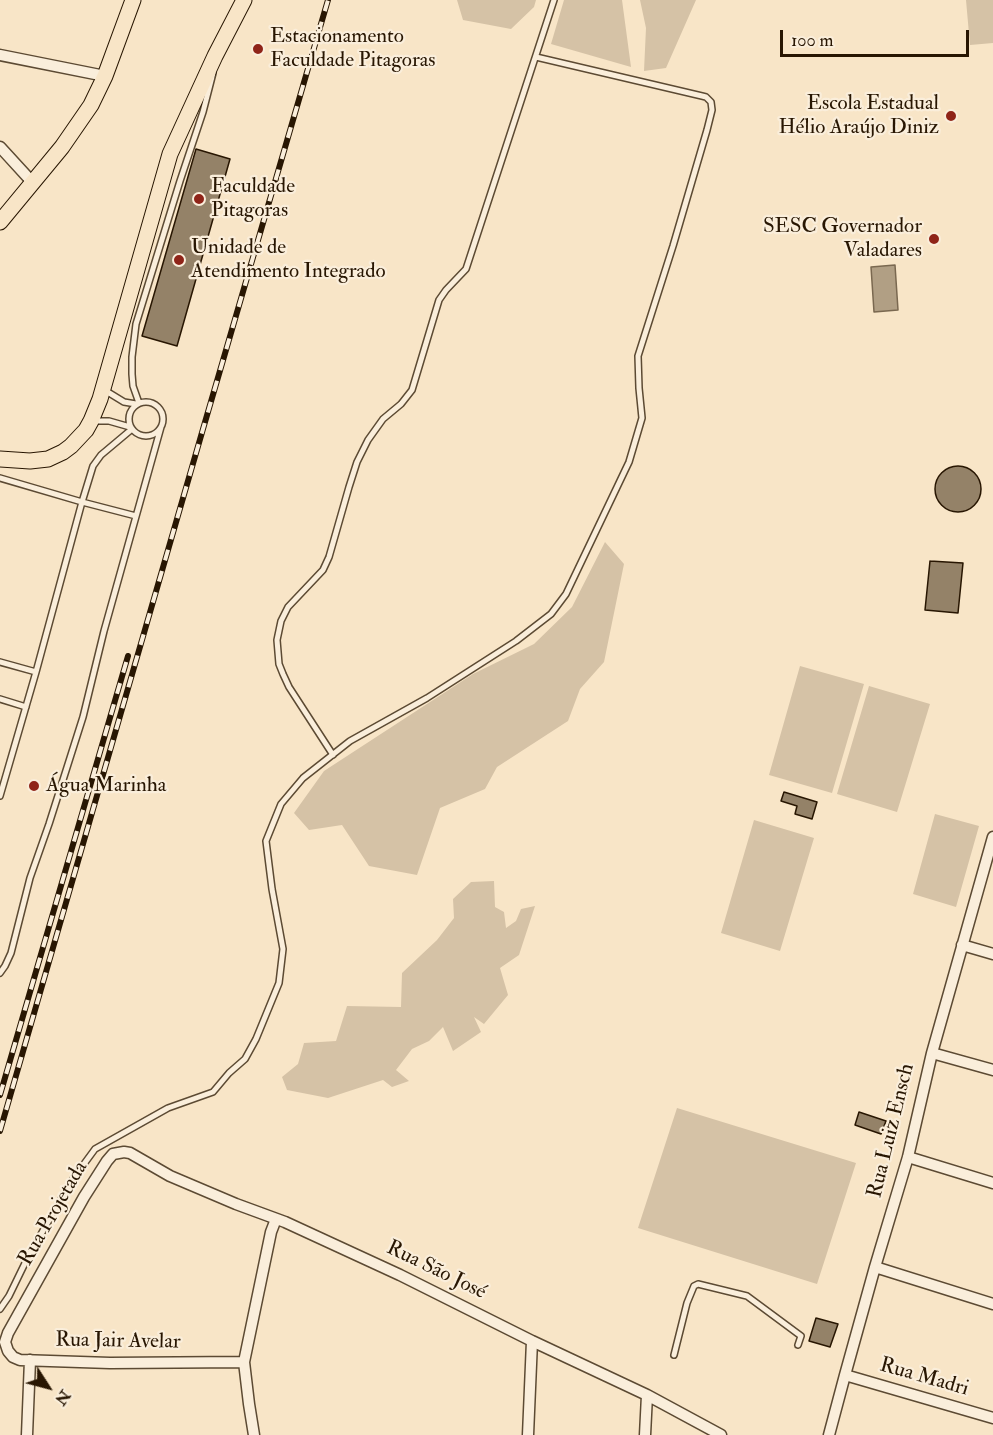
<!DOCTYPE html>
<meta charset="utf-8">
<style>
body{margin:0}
#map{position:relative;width:993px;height:1435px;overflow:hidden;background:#f8e5c7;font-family:"IM FELL Double Pica",serif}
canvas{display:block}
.north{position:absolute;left:18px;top:1357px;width:60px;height:60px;-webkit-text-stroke:4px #faeedb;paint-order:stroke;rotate:126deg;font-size:16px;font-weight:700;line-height:24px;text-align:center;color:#281602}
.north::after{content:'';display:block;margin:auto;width:21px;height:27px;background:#281602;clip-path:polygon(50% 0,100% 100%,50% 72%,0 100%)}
.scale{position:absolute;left:780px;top:30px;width:189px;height:27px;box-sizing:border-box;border:3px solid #281602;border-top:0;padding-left:8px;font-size:18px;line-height:21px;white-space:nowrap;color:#281602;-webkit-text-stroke:4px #faeedb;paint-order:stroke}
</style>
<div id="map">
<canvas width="993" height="1435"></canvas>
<div class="north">N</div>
<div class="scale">100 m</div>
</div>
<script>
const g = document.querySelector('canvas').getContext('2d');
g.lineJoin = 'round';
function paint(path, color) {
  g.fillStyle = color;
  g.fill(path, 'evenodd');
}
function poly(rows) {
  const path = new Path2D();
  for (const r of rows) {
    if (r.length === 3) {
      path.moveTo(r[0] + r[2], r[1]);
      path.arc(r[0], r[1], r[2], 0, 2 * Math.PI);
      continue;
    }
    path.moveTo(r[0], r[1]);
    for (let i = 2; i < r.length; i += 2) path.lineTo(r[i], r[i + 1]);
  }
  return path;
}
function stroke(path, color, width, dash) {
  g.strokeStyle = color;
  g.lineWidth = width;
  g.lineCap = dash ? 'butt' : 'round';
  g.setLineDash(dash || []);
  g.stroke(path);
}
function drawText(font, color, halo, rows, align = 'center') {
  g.font = font + ' "IM FELL Double Pica",serif';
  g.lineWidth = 4.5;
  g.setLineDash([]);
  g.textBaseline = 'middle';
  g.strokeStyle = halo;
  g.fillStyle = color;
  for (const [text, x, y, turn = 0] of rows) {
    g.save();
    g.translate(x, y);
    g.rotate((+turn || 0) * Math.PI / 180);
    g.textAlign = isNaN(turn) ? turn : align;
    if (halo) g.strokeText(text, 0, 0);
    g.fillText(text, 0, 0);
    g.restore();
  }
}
const green = poly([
 [457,0,536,0,534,7,511,29,463,20],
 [564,0,622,0,631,67,551,44],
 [640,0,696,0,666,68,644,71,646,28],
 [966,0,993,0,993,43,970,45],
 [605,542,624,564,604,662,580,689,568,721,497,767,485,789,440,808,417,875,369,866,342,825,309,830,294,813,324,771,473,674,534,644,572,607],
 [800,666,864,684,832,793,769,775],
 [869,686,930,704,897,812,837,794],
 [935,814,979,826,956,907,913,894],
 [754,820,814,838,780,951,721,933],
 [494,881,495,907,504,912,506,928,516,921,521,909,535,906,519,955,500,968,508,995,484,1024,474,1017,481,1032,453,1051,443,1027,429,1041,412,1049,396,1070,409,1081,392,1087,383,1080,328,1098,287,1090,282,1077,298,1064,304,1043,336,1041,347,1006,401,1007,402,973,437,940,454,918,453,899,471,882],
 [677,1108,856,1163,817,1284,638,1228]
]);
const water = poly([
 [895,265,898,310,874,312,871,267,895,265]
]);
const building = poly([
 [196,149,230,159,177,346,142,336,196,149],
 [958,489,23],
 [930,561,963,563,958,613,925,610,930,561],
 [784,792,817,802,812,819,795,814,797,806,781,801,784,792],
 [859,1112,886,1121,881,1134,855,1125,859,1112],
 [816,1318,838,1324,830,1347,809,1341,816,1318]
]);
const lane = poly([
 [106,391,124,402,136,404],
 [146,419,17],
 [139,403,133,386,132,374,132,357,136,324,180,181,203,112,213,73],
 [93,421,109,421,130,427],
 [132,429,101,455,93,466,82,502,136,516],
 [0,478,82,502,36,672,0,796],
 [0,662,36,672],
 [0,699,26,707],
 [333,755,289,687,283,674,279,664,277,640,281,621,288,607,323,570,329,557,349,487,357,462,368,440,383,419,401,404,412,390,439,300,446,290,466,269,554,0],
 [0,973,5,966,11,953,30,878,49,824,83,717,104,631,161,427],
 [0,1309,9,1296,27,1259,70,1183,95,1149,168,1108,213,1092,229,1073,245,1059,256,1039,279,983,283,949,272,889,266,841,281,804,303,778,350,741,427,698,516,641,551,614,566,594,629,462,642,418,639,388,638,356,673,246,707,130,712,110,711,102,706,97,702,96,536,57],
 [674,1355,687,1303,694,1286,698,1284,747,1296,801,1336,798,1345]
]);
const street = poly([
 [0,55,105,76],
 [0,147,33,183],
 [962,945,993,954],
 [932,1053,993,1070],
 [908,1157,993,1183],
 [875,1267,993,1304],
 [244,1362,110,1363,20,1360,13,1357,8,1351,5,1342,8,1333,84,1197,107,1161,113,1154,124,1152,130,1153,170,1176,236,1204,285,1222,400,1275,532,1341,647,1395,721,1435],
 [845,1375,993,1418],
 [27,1435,30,1360],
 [254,1435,249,1404,244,1362,271,1232,276,1219],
 [528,1435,532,1341],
 [645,1435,647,1395],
 [829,1435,845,1375,875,1267,908,1157,932,1053,993,837]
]);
const primary = poly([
 [0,222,62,147,91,105,105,76,133,0],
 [0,459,30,461,48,459,63,452,71,446,86,430,91,421,100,399,170,154,215,56,244,0]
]);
const rail = poly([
 [0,1095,128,656],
 [0,1131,203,429,328,0]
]);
const markers = [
 [258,49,6,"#8f2418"],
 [951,116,6,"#8f2418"],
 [199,199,6,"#8f2418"],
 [934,239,6,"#8f2418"],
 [179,260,6,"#8f2418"],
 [34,786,6,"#8f2418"]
];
const poiNames = [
 ["Estacionamento",270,37],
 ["Faculdade Pitagoras",270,61],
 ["Escola Estadual",939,104,"right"],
 ["Hélio Araújo Diniz",939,128,"right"],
 ["Faculdade",211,187],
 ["Pitagoras",211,211],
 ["SESC Governador",922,227,"right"],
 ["Valadares",922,251,"right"],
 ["Unidade de",191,248],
 ["Atendimento Integrado",191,272],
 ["Água Marinha",46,786]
];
const streetNames = [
 ["Rua Luiz Ensch",892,1131,-76],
 ["Rua Projetada",54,1214,-60],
 ["Rua São José",436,1271,26],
 ["Rua Jair Avelar",118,1342,1],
 ["Rua Madri",924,1378,16]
];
paint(green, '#d5c2a6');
paint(water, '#b19f84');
stroke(water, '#7a6850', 1.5);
paint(building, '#948268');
stroke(building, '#281602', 1.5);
stroke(lane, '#5c4a33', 8);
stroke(street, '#5c4a33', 13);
stroke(primary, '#281602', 17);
stroke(lane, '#faeedb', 5);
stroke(street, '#faeedb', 10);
stroke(primary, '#f8e5c7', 15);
stroke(rail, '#281602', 6);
stroke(rail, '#faeedb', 4, [11]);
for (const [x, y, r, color] of markers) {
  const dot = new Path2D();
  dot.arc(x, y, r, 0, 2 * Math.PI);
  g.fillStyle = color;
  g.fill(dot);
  stroke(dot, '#faeedb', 2);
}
drawText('21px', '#281602', '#faeedb', poiNames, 'left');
drawText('21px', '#281602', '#faeedb', streetNames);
</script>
